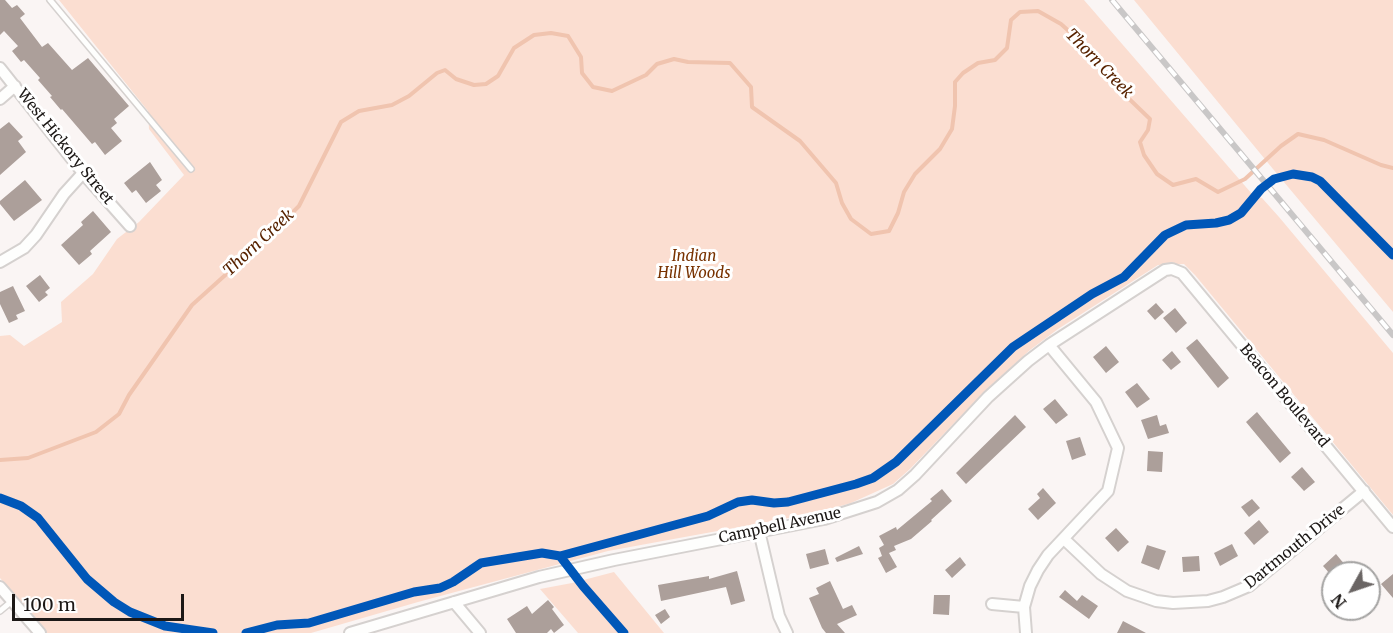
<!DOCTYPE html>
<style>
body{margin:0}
#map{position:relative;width:1393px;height:633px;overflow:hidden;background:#faf5f4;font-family:Merriweather,serif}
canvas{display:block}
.north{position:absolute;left:1321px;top:561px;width:60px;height:60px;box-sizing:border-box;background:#fff;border:2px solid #a4a3a2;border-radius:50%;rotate:230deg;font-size:16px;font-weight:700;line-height:24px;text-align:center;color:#1c1816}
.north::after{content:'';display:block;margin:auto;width:21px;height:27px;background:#6a6564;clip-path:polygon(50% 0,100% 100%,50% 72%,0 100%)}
.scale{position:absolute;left:12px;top:594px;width:172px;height:27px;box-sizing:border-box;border:3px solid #1c1816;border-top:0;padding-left:8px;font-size:18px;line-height:21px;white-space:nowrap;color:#1c1816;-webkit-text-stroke:4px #fff;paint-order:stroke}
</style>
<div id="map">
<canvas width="1393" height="633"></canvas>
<div class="north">N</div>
<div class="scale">100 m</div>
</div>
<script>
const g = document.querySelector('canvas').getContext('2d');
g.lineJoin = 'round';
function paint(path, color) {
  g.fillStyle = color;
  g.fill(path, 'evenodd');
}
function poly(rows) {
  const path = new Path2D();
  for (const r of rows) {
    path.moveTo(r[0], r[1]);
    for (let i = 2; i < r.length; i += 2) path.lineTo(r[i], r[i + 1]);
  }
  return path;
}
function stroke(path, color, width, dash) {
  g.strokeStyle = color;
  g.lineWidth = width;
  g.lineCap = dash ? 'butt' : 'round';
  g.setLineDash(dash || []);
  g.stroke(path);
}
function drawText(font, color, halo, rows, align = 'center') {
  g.font = font + ' Merriweather,serif';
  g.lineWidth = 6;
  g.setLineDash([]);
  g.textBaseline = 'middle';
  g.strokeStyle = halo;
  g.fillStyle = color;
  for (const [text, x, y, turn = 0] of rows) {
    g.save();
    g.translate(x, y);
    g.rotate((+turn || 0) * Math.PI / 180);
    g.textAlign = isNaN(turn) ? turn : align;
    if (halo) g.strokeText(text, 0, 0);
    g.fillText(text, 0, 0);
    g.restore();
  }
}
const green = poly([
 [59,0,1084,0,1252,194,1262,198,1279,217,1393,353,1393,515,1195,275,1184,264,1158,265,1058,329,1030,350,987,389,910,469,893,484,851,503,816,513,608,551,418,602,311,633,46,633,0,578,0,336,10,335,24,346,62,322,61,302,93,274,117,239,139,222,184,175,149,129,148,111],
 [1134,0,1393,0,1393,312,1273,169],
 [614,572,664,633,578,633,540,589,572,583]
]);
const stream = poly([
 [0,460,28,458,96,432,119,414,129,395,192,305,272,233,299,206,341,122,359,111,392,105,409,96,437,73,445,70,456,79,474,85,486,84,498,76,514,48,534,35,551,33,568,36,581,57,582,73,593,87,612,91,646,75,657,64,674,59,688,62,730,63,751,87,752,107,800,141,836,183,842,203,851,219,871,234,889,231,898,213,904,192,915,174,940,149,952,129,955,106,955,82,963,73,978,63,995,60,1007,48,1011,20,1020,12,1038,11,1061,24,1092,52,1124,94,1150,119,1148,130,1140,142,1144,155,1157,174,1173,185,1196,179,1218,192,1245,179,1281,146,1298,134,1324,140,1381,165,1393,168]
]);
const building = poly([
 [0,0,5,0,12,8,17,5,25,14,20,18,42,47,48,43,72,70,88,58,129,106,114,119,117,123,111,128,122,141,105,155,95,142,92,144,62,109,61,110,50,97,52,96,38,80,40,78,24,60,21,62,12,51,18,46,4,31,0,35],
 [9,122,23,137,18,141,26,152,0,175,0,129],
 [150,162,162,180,156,185,161,191,146,203,136,190,132,193,124,183],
 [25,180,42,200,14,221,0,204,0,201],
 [93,211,111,232,90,251,92,254,79,265,61,245,83,225,81,222],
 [40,275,50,288,45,292,48,295,39,302,26,286],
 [13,286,25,311,16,315,18,319,9,323,0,304,0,292],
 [1156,303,1164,312,1155,320,1147,311],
 [1175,308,1187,323,1176,333,1163,318],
 [1197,339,1229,378,1218,388,1186,348],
 [1106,346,1119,362,1106,373,1093,357],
 [1172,351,1181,362,1171,370,1162,360],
 [1137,383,1150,399,1137,408,1125,392],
 [1055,399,1068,415,1056,424,1043,409],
 [1257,412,1291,453,1280,463,1246,422],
 [1015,415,1026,427,966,484,956,473],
 [1157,415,1160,426,1166,424,1169,433,1148,439,1141,420],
 [1080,437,1086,455,1072,460,1066,441],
 [1148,451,1163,452,1162,472,1147,471],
 [1302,467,1315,482,1304,491,1291,477],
 [1043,488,1056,503,1038,520,1028,509,1040,498,1037,494],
 [942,489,952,501,931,520,932,521,911,539,894,546,896,550,889,553,897,567,886,573,878,558,882,556,879,548,884,545,879,536,896,527,897,530,932,501,930,499],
 [1252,499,1260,508,1249,517,1241,507],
 [1259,520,1269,532,1254,545,1244,533],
 [1116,528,1129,542,1118,552,1105,538],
 [1232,544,1238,556,1220,566,1214,553],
 [1147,545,1166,551,1159,570,1141,563],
 [859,546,863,554,837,562,835,558],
 [825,549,829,564,810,569,806,554],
 [1336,554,1345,565,1333,573,1332,576,1323,566],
 [1199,556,1200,571,1183,572,1182,557],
 [960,557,966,565,952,578,945,570],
 [737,571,745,601,731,605,726,587,661,601,658,585,709,576,709,579],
 [1393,574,1393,598,1381,584],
 [830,581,843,609,852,605,857,615,837,624,845,633,826,633,822,628,809,598,819,594,816,588],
 [1065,590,1077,601,1082,595,1098,606,1089,619,1059,597],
 [934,595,950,595,949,615,933,614],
 [548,600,554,607,552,609,564,625,554,633,551,629,547,633,516,633,507,619,527,606,532,614],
 [665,609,670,617,661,624,655,615],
 [1123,621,1146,633,1117,633]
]);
const lane = poly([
 [50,0,191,169],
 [0,611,12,601]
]);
const street = poly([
 [0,68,83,173,130,226],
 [0,99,15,86],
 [0,262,24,248,36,235,64,194,83,173],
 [759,531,779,616,787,633],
 [1064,539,1101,574,1127,591,1156,601,1173,603,1208,601,1223,597,1249,586,1364,491],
 [0,587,40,633],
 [454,602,480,633],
 [992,604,1024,607],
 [350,633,539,577,614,560,824,519,877,502,898,490,915,475,988,397,1028,361,1049,345,1165,270,1172,269,1182,273,1393,527],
 [1026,633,1024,607,1030,586,1038,570,1048,555,1108,491,1118,448,1096,402,1049,345]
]);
const rail = poly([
 [1112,0,1393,335]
]);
const cycleway = poly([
 [0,498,21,506,38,518,87,579,114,602,130,612,165,626,213,633],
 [560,556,583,586,624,633],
 [246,633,277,625,309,623,414,592,440,588,453,582,481,563,542,553,560,556,708,516,738,502,752,500,774,503,788,502,856,484,873,478,896,462,1013,347,1092,294,1124,277,1165,235,1186,225,1216,223,1229,220,1241,213,1261,189,1274,179,1293,174,1312,177,1320,181,1393,255]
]);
const streetNames = [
 ["West Hickory Street",65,147,51],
 ["Beacon Boulevard",1284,396,50],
 ["Campbell Avenue",780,526,-12],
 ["Dartmouth Drive",1295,547,-39]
];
const parkNames = [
 ["Indian",694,257],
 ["Hill Woods",694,274]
];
const waterNames = [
 ["Thorn Creek",1099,64,46],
 ["Thorn Creek",259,243,-43]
];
paint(green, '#fbded1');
stroke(stream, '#f0c4af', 4);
paint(building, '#ac9f9a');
stroke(lane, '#d5d1cf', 8);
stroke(street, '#d5d1cf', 14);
stroke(lane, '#fefefd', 5);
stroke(street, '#fefefd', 10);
stroke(rail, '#c9c7c7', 6);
stroke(rail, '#fff', 4, [11]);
stroke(cycleway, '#0057b8', 9);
drawText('15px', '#1c1816', '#fff', streetNames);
drawText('italic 15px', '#783200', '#fff', parkNames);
drawText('italic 16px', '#582301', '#fff', waterNames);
</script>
